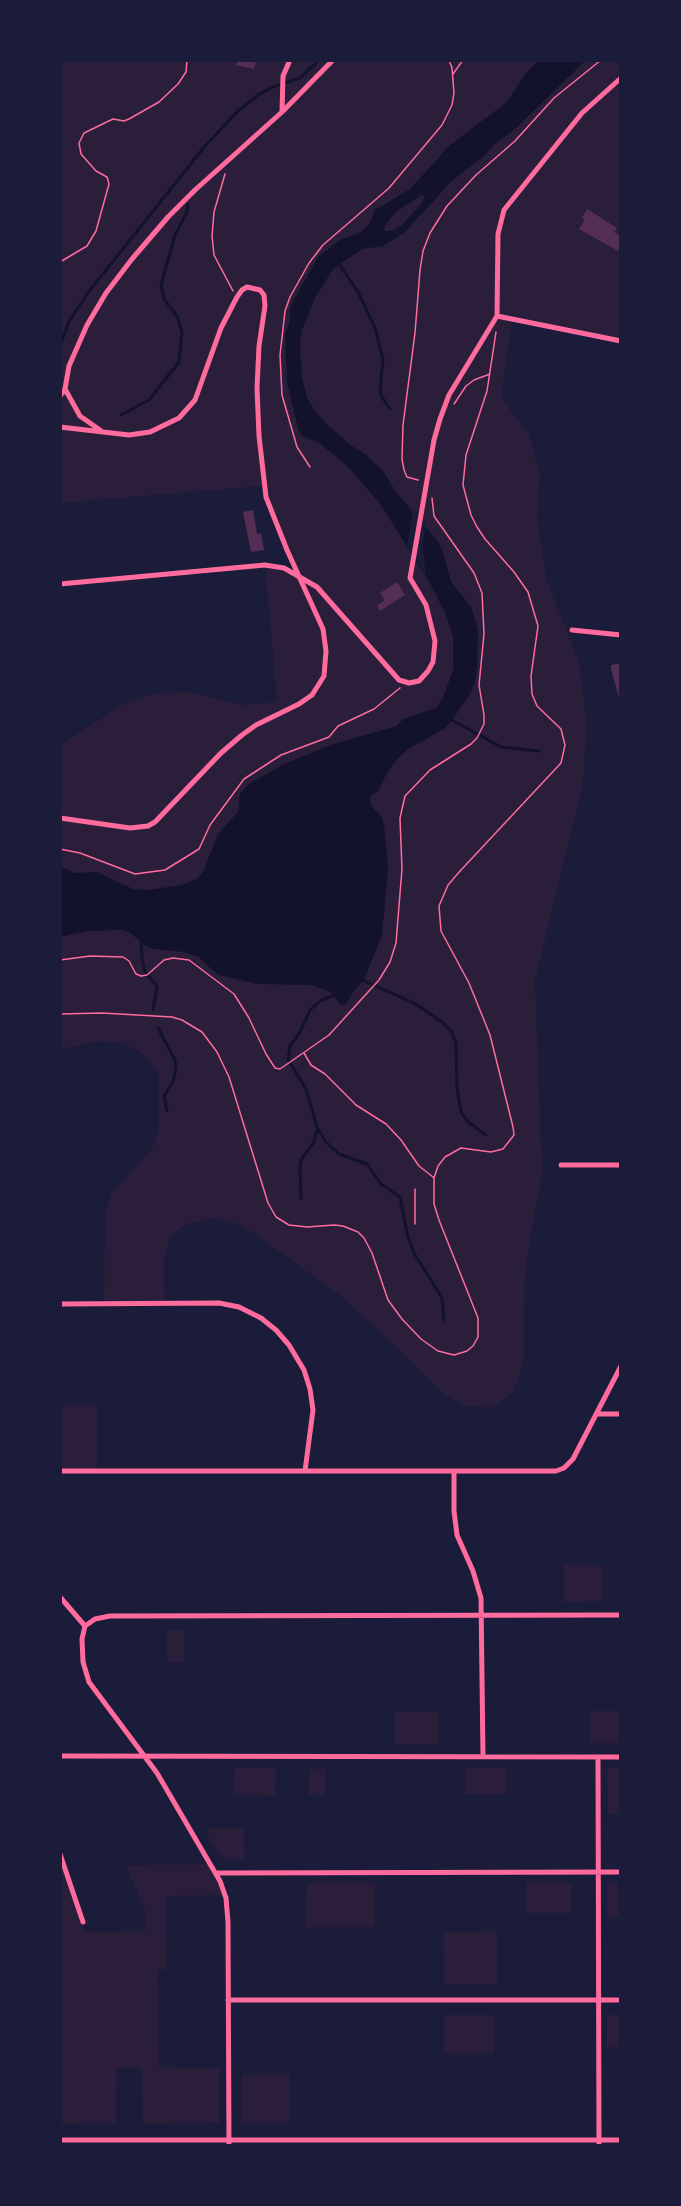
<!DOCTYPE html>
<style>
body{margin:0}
#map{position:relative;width:681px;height:2206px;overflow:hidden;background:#1b1b3a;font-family:"Crimson Pro",serif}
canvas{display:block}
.frame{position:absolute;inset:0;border:62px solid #1b1b3a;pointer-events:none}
</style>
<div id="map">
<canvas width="681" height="2206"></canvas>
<div class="frame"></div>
</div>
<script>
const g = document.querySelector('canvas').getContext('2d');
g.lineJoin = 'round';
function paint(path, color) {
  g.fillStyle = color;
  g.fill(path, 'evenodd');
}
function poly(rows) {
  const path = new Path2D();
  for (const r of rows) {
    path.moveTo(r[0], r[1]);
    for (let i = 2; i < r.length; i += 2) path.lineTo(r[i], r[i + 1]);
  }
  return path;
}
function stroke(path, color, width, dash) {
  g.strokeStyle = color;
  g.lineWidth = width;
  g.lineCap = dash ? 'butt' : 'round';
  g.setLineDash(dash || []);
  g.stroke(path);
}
const green = poly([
 [60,60,621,60,621,341,512,319,501,398,529,434,540,476,537,518,546,578,579,662,587,724,583,784,535,981,542,1174,525,1271,524,1360,514,1392,492,1408,464,1405,444,1394,380,1331,337,1293,252,1232,230,1221,211,1218,187,1224,171,1235,164,1258,165,1302,104,1303,105,1211,112,1193,151,1150,159,1131,159,1073,144,1055,125,1044,102,1041,60,1049,60,745,125,703,157,693,188,692,242,705,277,702,265,565,284,568,297,575,264,486,60,503],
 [60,1405,97,1405,97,1470,60,1471],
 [564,1565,602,1565,602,1601,564,1602],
 [167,1630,184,1630,184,1662,167,1662],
 [590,1711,621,1711,621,1743,590,1743],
 [395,1712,439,1712,439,1744,395,1744],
 [235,1768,276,1768,275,1796,234,1795],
 [466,1768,506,1768,506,1795,466,1794],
 [608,1768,621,1768,621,1814,608,1814],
 [309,1769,325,1769,325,1795,309,1795],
 [207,1828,244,1828,245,1859,224,1859,209,1840],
 [60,1854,83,1922,84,1932,146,1931,146,1913,126,1865,210,1864,225,1895,166,1896,167,1969,157,1970,159,2067,219,2068,219,2123,143,2124,142,2068,117,2068,116,2123,60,2124],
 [307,1883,375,1883,375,1927,306,1927],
 [526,1883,571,1883,571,1913,526,1913],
 [607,1883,618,1883,619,1917,607,1917],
 [497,1931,497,1984,444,1984,443,1932],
 [444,2015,494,2015,494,2053,444,2053],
 [607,2015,621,2015,621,2047,607,2047],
 [242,2075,290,2075,290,2123,242,2123]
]);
const water = poly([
 [539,60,586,60,512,132,497,142,484,156,452,181,404,233,383,246,362,249,333,269,315,298,302,330,300,343,302,377,307,398,316,412,329,426,352,446,365,454,384,472,396,492,437,540,442,549,451,582,471,607,478,629,477,668,475,682,470,694,453,719,444,729,408,749,397,759,387,773,378,791,370,796,371,806,382,817,384,825,388,869,382,935,364,980,354,991,346,1004,341,1005,332,993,312,985,257,984,219,975,209,967,199,957,184,952,154,949,146,946,129,932,123,930,87,931,60,937,60,866,74,873,97,872,133,889,148,890,182,885,197,879,203,872,218,834,238,812,240,794,249,784,282,765,330,745,397,726,403,719,436,708,443,698,453,670,453,637,446,615,431,585,381,505,351,470,335,456,319,443,303,436,299,432,287,382,285,335,290,321,290,307,318,257,340,240,361,232,370,223,375,210,410,189,450,145,507,102,526,73],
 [422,195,425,197,421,204,402,225,392,231,385,231,384,228,389,220,397,211]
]);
const pier = poly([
 [413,507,426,522,423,546,426,576,407,545]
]);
const stream = poly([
 [339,264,358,292,375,328,383,359,380,391,382,397,390,409],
 [60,346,69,321,90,290,205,146,238,111,258,95,273,87,300,78,319,60],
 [121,415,149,400,179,362,182,332,177,316,164,299,161,285,175,235,187,212,188,205],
 [452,720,501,747,539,751],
 [141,943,142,958,145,972,157,986,153,1010],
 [364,981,414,1003,442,1022,451,1031,456,1043,457,1088,461,1112,468,1122,486,1135],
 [334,995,320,1001,310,1010,299,1034,290,1046,288,1059,306,1089,317,1127,326,1142,339,1154,367,1164,381,1184,400,1197,408,1237,414,1253,442,1298,444,1320],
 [158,1028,175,1060,176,1068,173,1082,164,1096,167,1111],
 [301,1198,300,1168,301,1160,314,1142,317,1130]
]);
const building = poly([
 [238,60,256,60,254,69,236,65],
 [587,209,617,228,614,232,621,236,621,246,618,251,579,229,585,220,582,218],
 [253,510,257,534,261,533,264,550,251,552,243,512],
 [397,582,405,595,380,611,377,606,385,600,380,593],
 [621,663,621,701,620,701,611,669,611,665]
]);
const path = poly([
 [453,74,463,60],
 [225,174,214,212,212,236,214,255,233,291],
 [620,257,621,264],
 [60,262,87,246,96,231,109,184,107,177,96,171,81,154,79,143,84,133,113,119,124,121,129,119,159,102,178,84,186,72,187,60],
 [454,404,466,386,474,380,490,374],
 [310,467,297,447,282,395,280,355,285,311,290,297,309,263,323,245,389,188,442,125,452,105,454,93,452,68,449,60],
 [418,480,407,477,404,470,402,459,403,425,415,333,420,270,423,251,430,233,447,206,476,175,515,141,554,98,601,60],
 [60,849,80,853,135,874,165,870,199,849,210,825,244,779,281,755,329,737,338,726,374,709,400,688],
 [60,960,90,956,123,957,129,961,136,974,141,976,147,975,164,960,173,958,189,960,234,994,249,1018,266,1054,275,1068,280,1069,329,1035,379,980,390,962,396,943,402,869,400,818,405,796,430,770,471,744,477,738,484,724,484,715,479,685,484,634,482,593,474,573,434,516,432,498],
 [60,1014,102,1013,172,1017,182,1020,202,1032,217,1052,229,1077,268,1203,276,1217,289,1225,307,1227,334,1225,343,1226,358,1232,364,1238,372,1253,388,1300,402,1319,421,1339,438,1351,454,1355,467,1351,473,1346,478,1337,478,1318,439,1220,434,1204,434,1178,438,1166,445,1157,461,1148,491,1152,503,1149,514,1135,513,1127,490,1035,469,983,441,931,439,906,448,885,461,870,561,763,565,745,561,729,537,706,532,694,531,676,538,626,528,592,514,572,485,539,477,527,471,515,463,485,466,455,487,391,496,332],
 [304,1053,311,1065,325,1074,356,1105,386,1124,401,1140,419,1166,433,1177],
 [415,1224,415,1189]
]);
const minor = poly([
 [282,112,283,76,290,60],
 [497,316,498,234,504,210,582,113,621,78],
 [497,316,621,341],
 [65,389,80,416,100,430],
 [60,396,65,389,69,366,87,325,106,293,132,259,168,217,195,190,282,112,333,60],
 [60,427,129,435,150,432,179,418,195,400,221,328,237,297,242,290,247,287,260,290,264,295,265,306,259,346,257,388,259,436,266,497,287,550,323,629,326,651,324,676,312,695,299,704,256,725,242,735,221,753,155,822,148,826,130,828,60,818],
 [60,584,265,565,284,568,317,587,399,680,409,683,419,681,428,671,433,662,435,641,426,605,410,578,434,440,440,419,449,395,497,316],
 [572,630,621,635],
 [561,1165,621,1165],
 [60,1304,219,1303,239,1307,261,1318,276,1330,289,1345,304,1370,310,1389,313,1410,305,1471],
 [597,1414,621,1414],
 [60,1471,556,1471,564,1468,573,1459,621,1366],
 [454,1471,454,1511,457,1535,473,1571,481,1598,483,1757],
 [60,1597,85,1626],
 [85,1626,82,1639,83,1662,89,1682,157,1773,220,1881,226,1898,228,1922,229,2146],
 [85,1626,95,1619,110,1616,621,1615],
 [60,1756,621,1757],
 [598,1757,599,2146],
 [60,1854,83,1922],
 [216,1873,621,1872],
 [228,2000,621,2000],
 [60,2140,621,2140]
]);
paint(green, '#2a1e3b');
paint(water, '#12122b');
paint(pier, '#1b1b3a');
stroke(stream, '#12122b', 3);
paint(building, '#542f53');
stroke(path, '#ff6b9d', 1.5);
stroke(minor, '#ff6b9d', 5);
</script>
